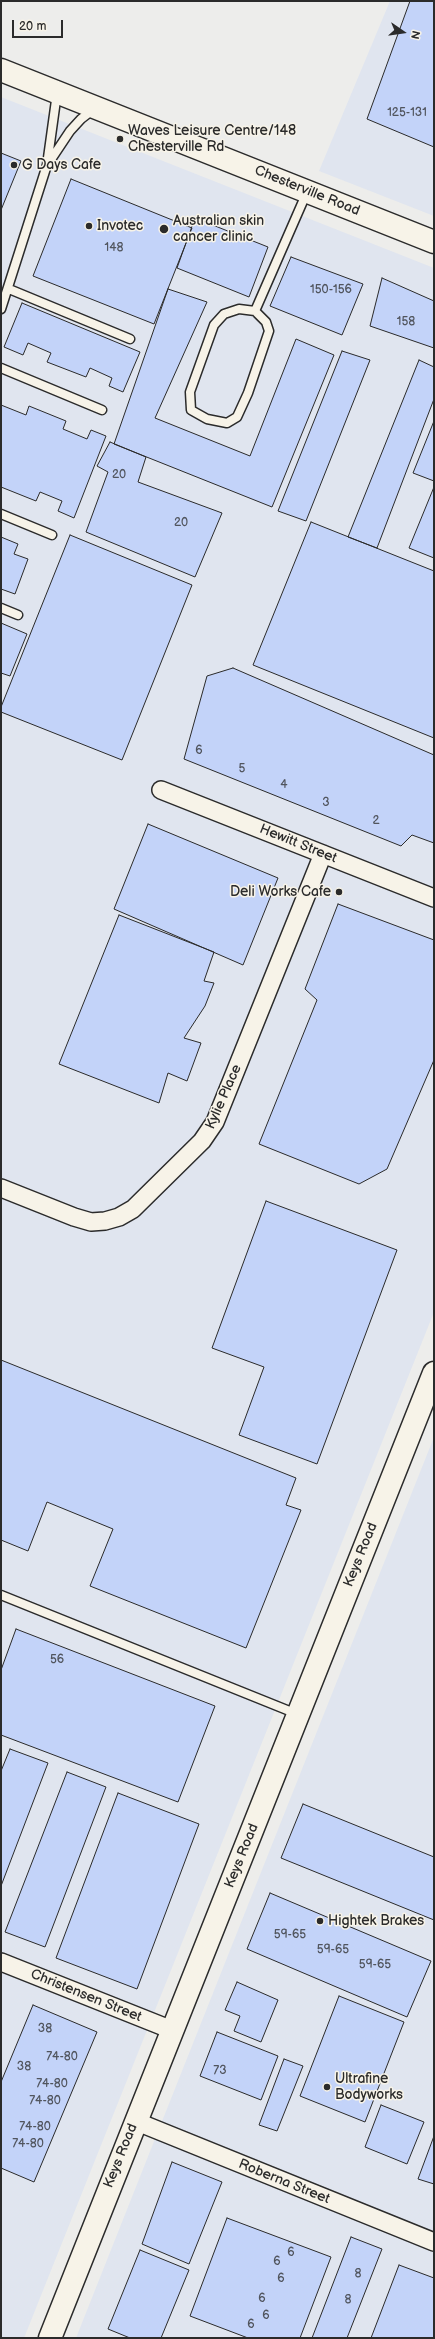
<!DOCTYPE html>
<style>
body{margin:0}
#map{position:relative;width:435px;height:2339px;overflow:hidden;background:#ededeb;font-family:"Balsamiq Sans",sans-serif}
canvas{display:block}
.frame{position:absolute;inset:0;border:2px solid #2b2b2b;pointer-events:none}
.north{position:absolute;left:383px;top:12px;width:40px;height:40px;-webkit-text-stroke:3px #f7f3e8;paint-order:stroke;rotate:103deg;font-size:11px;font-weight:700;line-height:16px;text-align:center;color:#2b2b2b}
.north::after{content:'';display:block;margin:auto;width:14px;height:18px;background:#2b2b2b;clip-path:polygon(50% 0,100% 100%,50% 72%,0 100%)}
.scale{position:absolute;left:12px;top:20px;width:51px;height:18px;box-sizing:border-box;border:2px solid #2b2b2b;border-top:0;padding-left:5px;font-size:12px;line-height:14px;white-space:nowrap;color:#2b2b2b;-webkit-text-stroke:3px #f7f3e8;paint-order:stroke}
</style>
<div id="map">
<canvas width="435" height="2339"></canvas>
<div class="frame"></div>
<div class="north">N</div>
<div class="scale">20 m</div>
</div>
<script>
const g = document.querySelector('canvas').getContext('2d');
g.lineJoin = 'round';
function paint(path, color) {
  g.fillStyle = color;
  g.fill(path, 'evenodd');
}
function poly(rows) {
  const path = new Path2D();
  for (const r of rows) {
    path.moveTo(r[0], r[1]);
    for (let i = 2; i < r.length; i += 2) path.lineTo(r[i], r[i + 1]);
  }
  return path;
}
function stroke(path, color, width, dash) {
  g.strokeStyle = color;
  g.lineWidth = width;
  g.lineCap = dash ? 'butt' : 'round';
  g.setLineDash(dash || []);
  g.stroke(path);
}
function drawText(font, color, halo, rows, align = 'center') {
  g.font = font + ' "Balsamiq Sans",sans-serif';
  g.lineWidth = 3;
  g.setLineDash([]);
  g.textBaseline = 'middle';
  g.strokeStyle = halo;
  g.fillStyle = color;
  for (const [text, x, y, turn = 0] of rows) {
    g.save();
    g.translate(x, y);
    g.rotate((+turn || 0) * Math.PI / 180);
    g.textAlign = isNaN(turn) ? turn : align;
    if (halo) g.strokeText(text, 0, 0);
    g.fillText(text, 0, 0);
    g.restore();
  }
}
const built = poly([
 [390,1,434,1,434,216,319,171],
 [1,97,434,268,434,1312,24,2338,1,2338],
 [434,1437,434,2338,76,2338,151,2149]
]);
const building = poly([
 [410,1,434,1,434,147,367,119,410,1],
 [1,153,21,161,1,210,1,153],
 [71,179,192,228,154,324,33,276,71,179],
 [195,218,268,247,249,297,177,268,195,218],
 [291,257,363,284,342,335,270,306,291,257],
 [382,278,434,301,434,348,370,326,382,278],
 [168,289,207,302,155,418,250,456,296,339,334,355,272,507,114,444,168,289],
 [22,303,140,352,123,392,109,386,112,378,90,368,86,377,47,362,51,353,28,343,23,355,4,347,22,303],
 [342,351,370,360,306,521,278,511,342,351],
 [419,360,434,367,434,399,377,548,348,537,419,360],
 [1,405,26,415,29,406,66,421,63,429,87,439,91,430,106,436,74,518,58,511,62,501,40,492,36,501,1,487,1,405],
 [434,421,434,481,413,473,434,421],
 [110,442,146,457,138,482,222,513,195,577,86,532,108,472,97,466,110,442],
 [434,487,434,558,409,548,434,487],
 [311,522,434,571,434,738,253,665,311,522],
 [70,535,192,585,122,760,1,712,1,707,70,535],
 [1,537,18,544,14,554,28,559,15,594,1,589,1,537],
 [1,623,27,634,10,676,1,673,1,623],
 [233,668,434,755,434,843,412,835,401,846,184,759,207,676,233,668],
 [148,824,278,878,243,965,114,909,148,824],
 [338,904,434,940,434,1060,387,1169,359,1184,259,1144,317,1000,305,989,338,904],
 [119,915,214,952,204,981,214,983,205,1006,184,1038,201,1043,187,1081,168,1073,159,1103,59,1064,119,915],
 [266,1201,397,1250,317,1464,239,1435,264,1367,212,1348,266,1201],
 [1,1360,296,1478,286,1505,301,1510,246,1648,90,1586,113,1529,47,1502,28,1551,1,1540,1,1360],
 [16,1629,215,1706,178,1802,1,1735,1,1670,16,1629],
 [10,1749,48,1763,1,1886,1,1771,10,1749],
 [67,1772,106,1787,45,1947,5,1932,67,1772],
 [118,1793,199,1824,137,1989,56,1958,118,1793],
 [303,1804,434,1857,434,1920,281,1858,303,1804],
 [270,1893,431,1961,407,2017,247,1949,270,1893],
 [237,1982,278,2000,261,2042,234,2031,240,2016,225,2010,237,1982],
 [339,1996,404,2022,365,2122,300,2096,339,1996],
 [33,2005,97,2032,34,2182,1,2168,1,2082,33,2005],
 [217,2032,278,2056,261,2100,200,2076,217,2032],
 [284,2059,303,2066,277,2131,259,2125,284,2059],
 [381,2105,424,2122,407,2164,365,2147,381,2105],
 [434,2136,434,2184,418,2179,434,2136],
 [172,2162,222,2182,189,2264,142,2244,172,2162],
 [227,2218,331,2257,300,2338,248,2338,190,2316,227,2218],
 [351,2237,382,2249,347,2338,312,2338,351,2237],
 [140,2250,189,2270,161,2338,130,2338,108,2329,140,2250],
 [399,2265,434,2278,434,2338,371,2338,399,2265]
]);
const lane = poly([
 [48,164,70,131,81,119,94,109],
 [9,289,130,339],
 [1,309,47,165,57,93],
 [255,311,239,309,224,314,214,325,190,392,191,410,207,419,227,423,237,417,248,393,269,331,266,322,255,311,307,192],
 [1,368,102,410],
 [1,514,52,535],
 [1,608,18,615],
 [1,1595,297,1714]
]);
const street = poly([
 [161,790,434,898],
 [1,1188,74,1217,91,1222,105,1221,119,1217,133,1209,202,1141,215,1122,323,854],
 [1,1962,172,2030],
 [135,2121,434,2242]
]);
const secondary = poly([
 [1,70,434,242],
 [50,2338,434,1373]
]);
const markers = [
 [120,139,4,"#2b2b2b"],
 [14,165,4,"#2b2b2b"],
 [89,226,4,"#2b2b2b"],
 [164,229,5,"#2b2b2b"],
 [339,892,4,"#2b2b2b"],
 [320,1921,4,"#2b2b2b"],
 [327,2087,4,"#2b2b2b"]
];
const numberNames = [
 ["125-131",407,113],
 ["148",114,248],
 ["150-156",331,290],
 ["158",406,322],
 ["20",119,475],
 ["20",181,523],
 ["6",199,751],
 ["5",242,769],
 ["4",284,785],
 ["3",326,803],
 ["2",376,821],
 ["56",57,1660],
 ["59-65",290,1935],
 ["59-65",333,1950],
 ["59-65",375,1965],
 ["38",45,2029],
 ["74-80",62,2057],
 ["38",24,2067],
 ["73",220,2071],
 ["74-80",52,2084],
 ["74-80",45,2101],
 ["74-80",35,2127],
 ["74-80",28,2144],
 ["6",291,2253],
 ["6",277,2262],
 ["8",358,2274],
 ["6",281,2279],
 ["6",262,2299],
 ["8",348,2300],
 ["6",266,2316],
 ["6",251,2325]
];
const poiNames = [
 ["Waves Leisure Centre/148",128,131],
 ["Chesterville Rd",128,147],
 ["G Days Cafe",22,165],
 ["Australian skin",173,221],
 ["cancer clinic",173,237],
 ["Invotec",97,226],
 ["Deli Works Cafe",331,892,"right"],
 ["Hightek Brakes",328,1921],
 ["Ultrafine",335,2079],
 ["Bodyworks",335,2095]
];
const streetNames = [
 ["Chesterville Road",307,191,22],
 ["Hewitt Street",298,844,22],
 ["Kylie Place",224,1097,-66],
 ["Keys Road",361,1555,-68],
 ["Keys Road",242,1856,-68],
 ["Christensen Street",86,1996,22],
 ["Keys Road",121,2156,-68],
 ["Roberna Street",284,2182,22]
];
paint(built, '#e0e5ef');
paint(building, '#c3d3f9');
stroke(building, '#2b2b2b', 1);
stroke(lane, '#2b2b2b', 11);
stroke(street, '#2b2b2b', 20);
stroke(secondary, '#2b2b2b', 25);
stroke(lane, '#f7f3e8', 8);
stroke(street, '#f7f3e8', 17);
stroke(secondary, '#f7f3e8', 22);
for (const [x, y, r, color] of markers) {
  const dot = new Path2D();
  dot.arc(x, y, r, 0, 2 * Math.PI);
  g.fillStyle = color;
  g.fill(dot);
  stroke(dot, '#f7f3e8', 1.5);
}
drawText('12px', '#51555e', null, numberNames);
drawText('14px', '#2b2b2b', '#f7f3e8', poiNames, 'left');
drawText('14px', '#2b2b2b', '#f7f3e8', streetNames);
</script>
